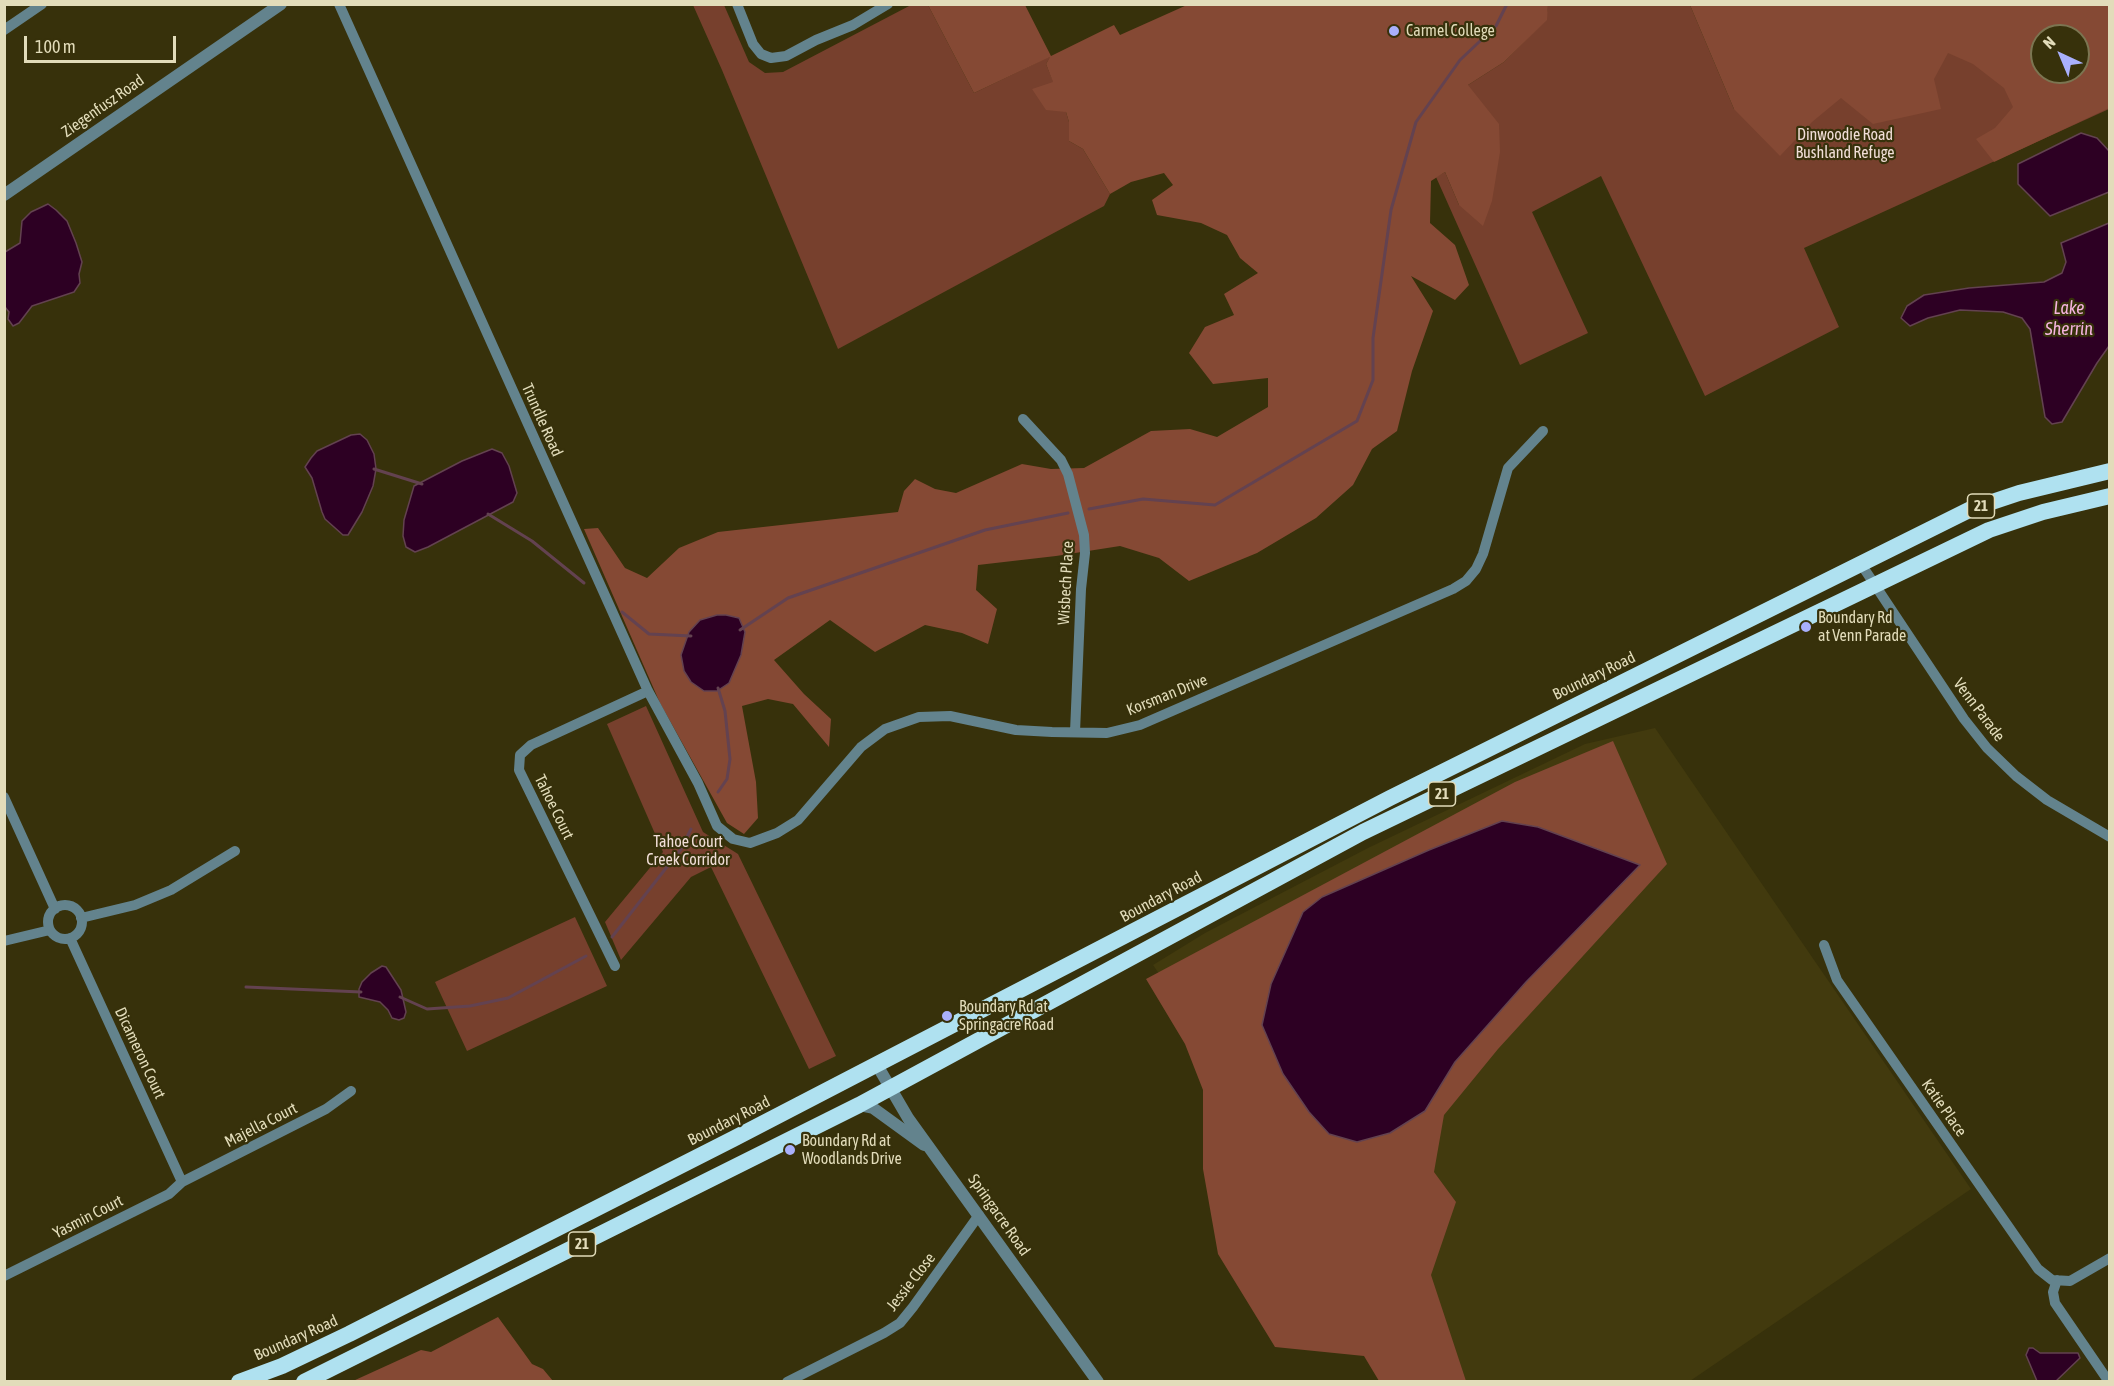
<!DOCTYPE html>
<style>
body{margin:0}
#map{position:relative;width:2114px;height:1386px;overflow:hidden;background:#37310b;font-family:"Asap Condensed",sans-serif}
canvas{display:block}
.frame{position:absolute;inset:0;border:6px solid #e2dcba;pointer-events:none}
.north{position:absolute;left:2030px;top:24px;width:60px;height:60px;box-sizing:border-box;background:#37310b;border:2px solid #7b7551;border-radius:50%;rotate:316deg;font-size:16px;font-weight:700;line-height:24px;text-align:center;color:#e2dcba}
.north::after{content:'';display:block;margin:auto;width:21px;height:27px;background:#a9b0fc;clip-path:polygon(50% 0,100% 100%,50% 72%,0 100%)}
.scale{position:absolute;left:24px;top:36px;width:152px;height:27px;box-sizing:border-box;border:3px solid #e2dcba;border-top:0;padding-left:8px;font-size:18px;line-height:21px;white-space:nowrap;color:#e2dcba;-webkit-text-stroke:4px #37310b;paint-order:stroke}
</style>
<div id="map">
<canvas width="2114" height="1386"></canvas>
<div class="frame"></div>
<div class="north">N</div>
<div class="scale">100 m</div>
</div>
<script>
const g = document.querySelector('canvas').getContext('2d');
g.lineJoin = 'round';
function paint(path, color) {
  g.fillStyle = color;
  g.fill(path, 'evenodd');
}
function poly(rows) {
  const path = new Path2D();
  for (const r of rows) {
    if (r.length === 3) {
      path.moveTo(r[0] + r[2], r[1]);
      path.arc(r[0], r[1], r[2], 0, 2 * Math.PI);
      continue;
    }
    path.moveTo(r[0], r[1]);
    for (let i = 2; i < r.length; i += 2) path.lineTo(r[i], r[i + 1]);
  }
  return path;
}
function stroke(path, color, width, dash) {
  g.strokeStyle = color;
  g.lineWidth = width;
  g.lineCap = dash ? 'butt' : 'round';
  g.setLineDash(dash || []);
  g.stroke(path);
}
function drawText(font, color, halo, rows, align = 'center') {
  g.font = font + ' "Asap Condensed",sans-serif';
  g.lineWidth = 4.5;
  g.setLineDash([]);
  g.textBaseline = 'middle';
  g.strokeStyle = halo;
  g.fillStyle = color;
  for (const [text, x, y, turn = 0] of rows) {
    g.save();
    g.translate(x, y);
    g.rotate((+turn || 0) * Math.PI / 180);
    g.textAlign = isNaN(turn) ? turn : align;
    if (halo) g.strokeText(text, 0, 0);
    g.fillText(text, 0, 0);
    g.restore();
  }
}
const built = poly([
 [1655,728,1971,1189,1690,1381,1439,1381,1153,965,1205,933,1368,848,1585,744]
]);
const green = poly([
 [693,5,724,5,749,62,765,73,783,72,911,5,928,5,974,93,1051,56,1046,64,1066,112,1069,122,1069,141,1083,149,1110,194,1104,206,838,349,722,70],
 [1548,5,1690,5,1734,109,2109,5,2109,109,1804,248,1839,327,1705,396,1601,176,1532,212,1588,333,1520,365,1436,177,1445,172,1459,205,1468,85,1504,62,1546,20],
 [2042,36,2078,36,2078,72,2042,72],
 [646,706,703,832,738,854,836,1056,809,1069,711,867,691,877,621,960,605,922,663,852,607,724],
 [575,917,607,986,467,1051,435,982]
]);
const forest = poly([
 [928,5,1025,5,1051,56,1114,25,1120,35,1187,5,1548,5,1547,20,1504,62,1468,85,1499,124,1500,152,1492,201,1483,226,1459,205,1445,172,1431,181,1430,223,1455,245,1469,285,1455,300,1411,276,1433,311,1412,371,1397,431,1372,449,1353,485,1316,518,1257,553,1189,581,1159,558,1120,546,1056,556,978,565,976,590,997,609,988,644,962,633,925,625,875,652,830,620,774,660,804,694,831,719,829,747,793,704,768,699,742,706,756,782,758,818,744,834,727,823,660,703,584,529,598,528,625,568,647,578,679,548,718,532,898,512,904,491,915,479,935,489,956,493,1022,464,1051,469,1084,468,1151,431,1190,429,1217,437,1268,407,1268,378,1213,384,1189,353,1205,327,1234,315,1224,294,1258,273,1240,258,1227,235,1201,223,1157,215,1152,200,1173,185,1164,173,1131,182,1110,194,1083,149,1069,141,1069,122,1066,112,1046,110,1032,89,1053,82,1046,64,1050,57,974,93],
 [1690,5,2109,5,2109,108,1994,162,1976,139,1995,128,2013,107,2004,88,1973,64,1948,53,1934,79,1941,109,1873,124,1841,98,1812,122,1780,156,1734,109],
 [2042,36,2078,36,2078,72,2042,72],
 [1613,741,1667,864,1498,1049,1444,1115,1434,1172,1456,1202,1431,1275,1466,1381,1379,1381,1364,1356,1275,1347,1218,1254,1203,1169,1203,1090,1185,1044,1146,979,1515,782],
 [1502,821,1538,827,1639,865,1526,982,1455,1062,1425,1111,1390,1133,1357,1142,1329,1134,1309,1112,1283,1074,1262,1025,1271,984,1303,912,1322,897,1429,850],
 [498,1317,532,1364,543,1369,553,1381,353,1381,421,1350,431,1352]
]);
const water = poly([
 [2081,133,2097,138,2109,151,2109,192,2050,216,2018,184,2018,164,2081,133],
 [48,204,56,210,67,221,76,243,82,262,79,274,80,283,74,292,32,306,19,323,13,326,8,319,9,312,5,307,5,252,20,243,22,221,31,212,48,204],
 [2109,223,2109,346,2097,363,2062,422,2052,424,2045,417,2030,329,2022,318,2003,312,1960,310,1928,318,1910,326,1901,318,1907,306,1924,295,1969,288,2044,282,2062,273,2066,262,2061,243,2109,223],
 [360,434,367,440,374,454,376,469,373,486,362,512,348,535,343,535,325,519,322,512,312,478,305,467,311,458,317,451,351,435,360,434],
 [492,449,502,453,509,466,517,493,513,502,428,547,415,552,406,547,403,536,404,520,414,486,462,461,492,449],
 [717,615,726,615,739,618,745,632,741,655,729,683,717,691,704,691,691,682,684,671,681,655,689,632,700,620,717,615],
 [1502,821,1538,827,1640,865,1526,982,1455,1062,1425,1111,1390,1133,1357,1142,1329,1134,1309,1112,1283,1074,1262,1025,1271,984,1303,912,1322,897,1429,850,1502,821],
 [382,966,386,967,401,990,406,1012,404,1018,399,1020,392,1018,388,1010,380,1002,359,997,359,989,362,982,371,973,382,966],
 [2029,1348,2033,1348,2040,1353,2078,1353,2080,1358,2056,1381,2037,1381,2026,1355,2029,1348]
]);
const stream = poly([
 [374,469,422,484],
 [1089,509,1143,499,1215,505,1357,421,1373,380,1373,338,1391,210,1416,122,1460,60,1496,26,1507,4],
 [488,514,532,541,584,583],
 [622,612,649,634,691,636],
 [740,630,788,598,985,530,1068,513],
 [718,792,727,779,730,759,725,711,718,688],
 [612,937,681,849,691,829],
 [246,987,361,992],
 [400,997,427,1009,470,1006,508,998,586,956]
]);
const minor = poly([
 [339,4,648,691,698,783,717,826,733,839,750,843,777,833,798,820,861,747,885,729,919,717,950,716,1016,730,1052,732,1107,733,1140,725,1453,589,1466,581,1476,569,1483,554,1508,468,1543,431],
 [737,4,753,44,761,54,771,58,786,56,816,40,853,25,888,4],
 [4,30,42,4],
 [1023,419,1061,460,1068,474,1084,535,1085,553,1081,589,1075,732],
 [1861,564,1964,719,1987,748,2016,776,2047,800,2110,837],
 [4,797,55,909],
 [65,922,17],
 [81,918,135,905,171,890,235,851],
 [70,938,182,1182],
 [4,941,50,930],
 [1824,945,1837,980,2038,1269,2052,1280,2070,1281,2110,1258],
 [615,966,519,770,520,755,531,745,648,691],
 [4,1276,169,1194,182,1182,326,1109,351,1091],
 [2057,1280,2053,1292,2055,1303,2109,1382],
 [787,1382,884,1333,900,1323,913,1307,979,1215]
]);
const tertiary = poly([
 [4,195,281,4],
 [877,1065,908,1118,1098,1382],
 [859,1105,873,1108,924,1145]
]);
const trunk = poly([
 [239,1382,282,1366,349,1334,733,1139,1390,798,1971,509,2019,493,2110,471],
 [304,1382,859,1105,1363,832,1989,530,2043,512,2110,496]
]);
const markers = [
 [1394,31,6,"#a9b0fc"],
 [1806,627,6,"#a9b0fc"],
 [947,1016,6,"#a9b0fc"],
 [790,1150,6,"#a9b0fc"]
];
const shields = [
 [1981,506,27],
 [1442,794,27],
 [582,1244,27]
];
const shieldNames = [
 ["21",1981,506],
 ["21",1442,794],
 ["21",582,1244]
];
const poiNames = [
 ["Carmel College",1406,31],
 ["Boundary Rd",1818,618],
 ["at Venn Parade",1818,636],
 ["Boundary Rd at",959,1007],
 ["Springacre Road",959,1025],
 ["Boundary Rd at",802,1141],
 ["Woodlands Drive",802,1159]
];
const streetNames = [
 ["Ziegenfusz Road",103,106,-35],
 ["Trundle Road",542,420,66],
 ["Wisbech Place",1066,583,-87],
 ["Boundary Road",1594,676,-26],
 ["Korsman Drive",1167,695,-22],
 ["Venn Parade",1979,710,53],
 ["Tahoe Court",554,807,64],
 ["Boundary Road",1161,897,-28],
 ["Dicameron Court",140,1053,65],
 ["Katie Place",1944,1108,55],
 ["Boundary Road",729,1121,-27],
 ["Majella Court",261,1125,-27],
 ["Springacre Road",999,1215,55],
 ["Yasmin Court",88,1217,-27],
 ["Jessie Close",911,1282,-52],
 ["Boundary Road",296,1338,-24]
];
const parkNames = [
 ["Dinwoodie Road",1845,135],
 ["Bushland Refuge",1845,153],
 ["Tahoe Court",688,842],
 ["Creek Corridor",688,860]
];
const waterNames = [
 ["Lake",2069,308],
 ["Sherrin",2069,329]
];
paint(built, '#423a0e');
paint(green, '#77402d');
paint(forest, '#854934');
paint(water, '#2d0023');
stroke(water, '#634250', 1.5);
stroke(stream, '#634250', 3);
stroke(minor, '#63838d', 10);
stroke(tertiary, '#63838d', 12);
stroke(trunk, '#afe1f0', 16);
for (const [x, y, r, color] of markers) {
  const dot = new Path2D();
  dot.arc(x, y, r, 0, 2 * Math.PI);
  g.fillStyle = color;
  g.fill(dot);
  stroke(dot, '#37310b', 2);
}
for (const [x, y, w] of shields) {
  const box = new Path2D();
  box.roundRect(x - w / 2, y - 12, w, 24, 4.5);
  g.fillStyle = '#37310b';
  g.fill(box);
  stroke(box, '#e2dcba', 1.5);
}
drawText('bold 15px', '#e2dcba', null, shieldNames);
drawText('16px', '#e2dcba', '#37310b', poiNames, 'left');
drawText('16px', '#e2dcba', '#37310b', streetNames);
drawText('16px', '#f1ded7', '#37310b', parkNames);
drawText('italic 18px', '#f6b4e0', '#37310b', waterNames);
</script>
